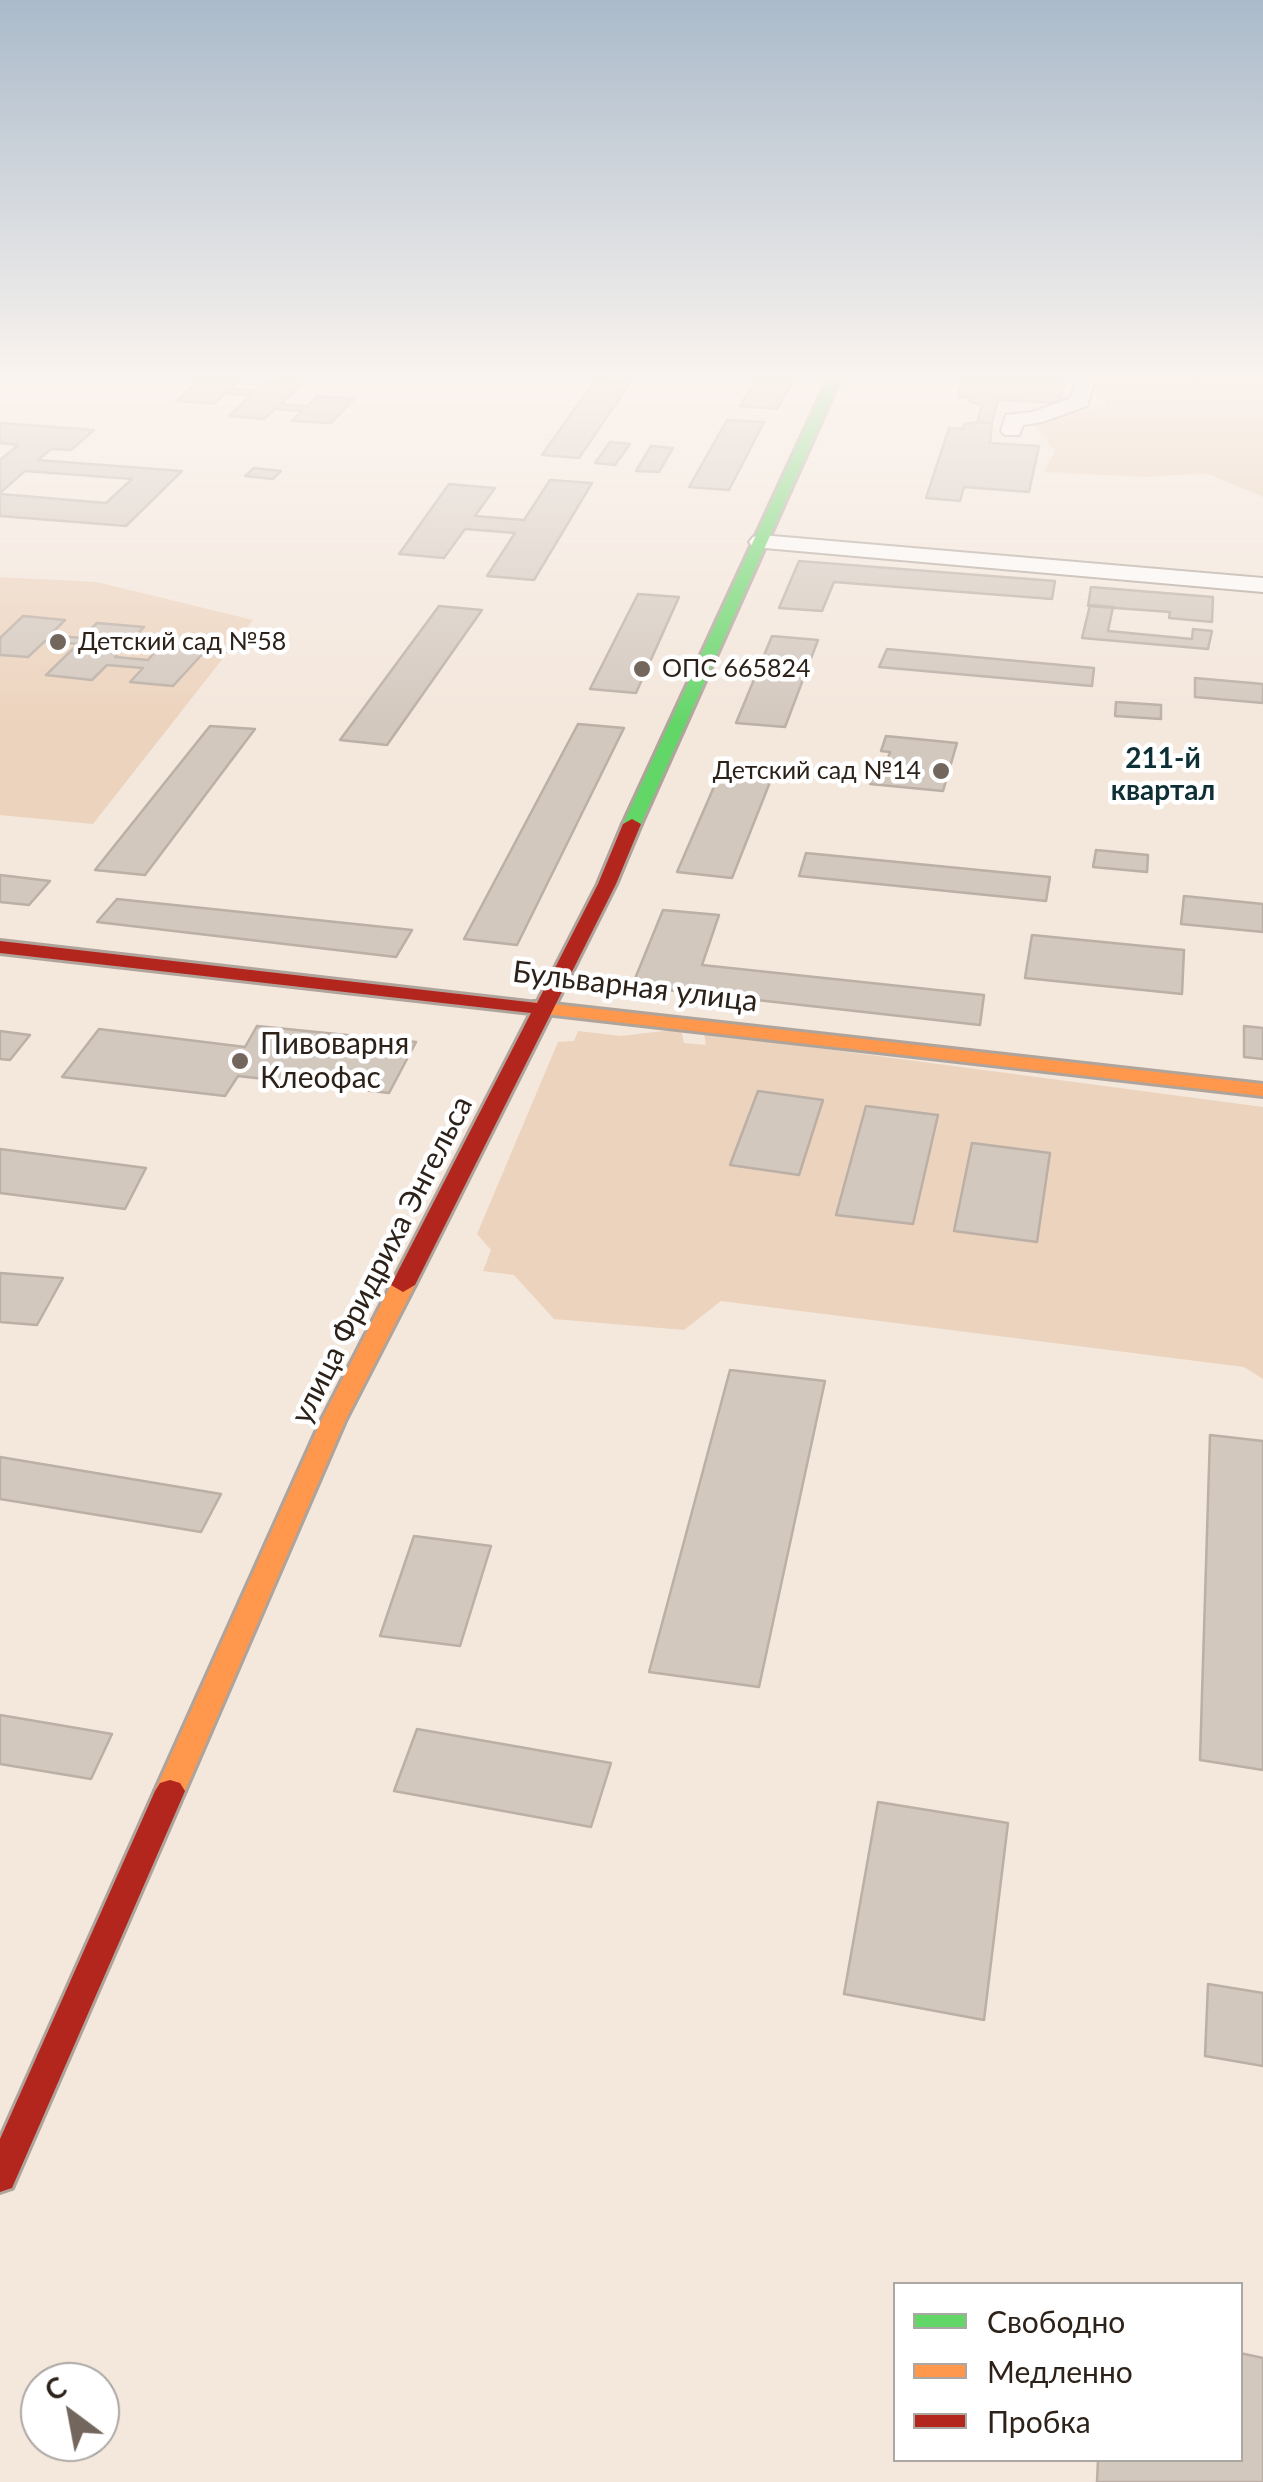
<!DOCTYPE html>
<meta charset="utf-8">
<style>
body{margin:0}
#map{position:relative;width:1263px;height:2482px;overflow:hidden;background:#f4e7dc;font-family:Lato,sans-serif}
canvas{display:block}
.legend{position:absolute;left:893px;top:2282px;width:350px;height:180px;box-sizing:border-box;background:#fff;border:2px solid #aba7a3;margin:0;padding:12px 18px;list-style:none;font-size:30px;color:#2d2219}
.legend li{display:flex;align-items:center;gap:20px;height:50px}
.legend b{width:50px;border:2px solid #aba7a3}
.north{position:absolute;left:20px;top:2362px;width:100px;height:100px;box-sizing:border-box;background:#fff;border:2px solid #aba7a3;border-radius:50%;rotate:328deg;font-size:28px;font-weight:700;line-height:40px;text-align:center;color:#2d2219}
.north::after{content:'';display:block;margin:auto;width:35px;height:45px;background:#73675d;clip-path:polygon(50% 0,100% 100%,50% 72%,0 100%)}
</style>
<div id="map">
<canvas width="1263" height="2482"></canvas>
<ul class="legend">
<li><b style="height:12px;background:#63d668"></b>Свободно</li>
<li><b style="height:12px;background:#ff974d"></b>Медленно</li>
<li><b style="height:12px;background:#b3261e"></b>Пробка</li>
</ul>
<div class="north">С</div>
</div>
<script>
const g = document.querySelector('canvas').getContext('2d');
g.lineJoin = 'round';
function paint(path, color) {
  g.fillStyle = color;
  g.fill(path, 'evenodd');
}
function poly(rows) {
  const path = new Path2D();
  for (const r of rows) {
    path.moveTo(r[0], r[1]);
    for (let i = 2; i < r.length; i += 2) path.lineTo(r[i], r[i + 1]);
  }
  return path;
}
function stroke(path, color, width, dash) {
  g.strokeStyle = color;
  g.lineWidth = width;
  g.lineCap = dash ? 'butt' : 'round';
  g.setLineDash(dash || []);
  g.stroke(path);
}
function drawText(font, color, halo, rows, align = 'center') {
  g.font = font + ' Lato,sans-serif';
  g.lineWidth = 9;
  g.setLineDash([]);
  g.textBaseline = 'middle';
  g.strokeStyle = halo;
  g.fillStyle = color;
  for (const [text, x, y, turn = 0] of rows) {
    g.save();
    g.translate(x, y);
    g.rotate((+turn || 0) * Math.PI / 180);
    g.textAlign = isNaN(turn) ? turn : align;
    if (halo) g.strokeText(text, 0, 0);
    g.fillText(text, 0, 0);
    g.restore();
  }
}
const green = poly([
 [1087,377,1184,382,1212,377,1263,377,1263,497,1206,473,1147,477,1044,472,1055,451,1032,422,1106,406,1101,390],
 [0,577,97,582,253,620,93,824,0,815],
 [681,1029,684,1043,706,1045,704,1033,1263,1107,1263,1379,1244,1367,721,1301,684,1330,554,1319,514,1275,483,1271,491,1250,477,1234,558,1042,574,1041,578,1031,621,1036]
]);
const building = poly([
 [203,377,240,380,230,389,255,390,265,381,302,384,281,404,307,406,317,396,354,399,331,423,292,421,302,411,275,409,264,419,229,416,251,395,226,393,214,404,176,401,203,377],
 [757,377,796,377,777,409,740,406,757,377],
 [963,377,1065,377,1059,403,998,400,992,423,977,422,982,405,969,401,970,398,958,397,963,377],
 [595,380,630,383,579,458,542,455,595,380],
 [727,420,764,422,729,490,689,487,727,420],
 [977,422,992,423,990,443,1039,446,1029,492,964,487,960,501,926,498,949,428,963,429,964,424,977,422],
 [0,423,94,430,71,450,51,449,38,460,182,471,126,526,0,516,0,494,106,503,132,479,25,471,0,493,0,460,18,445,0,443,0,423],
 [610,442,630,444,615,465,595,463,610,442],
 [651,446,673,448,659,472,636,471,651,446],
 [254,468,281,471,273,479,245,476,254,468],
 [550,480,592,483,534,580,487,576,515,533,465,529,444,558,399,554,449,484,495,488,475,516,524,520,550,480],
 [799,561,1055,581,1052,599,834,582,822,611,779,608,799,561],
 [1091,587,1213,597,1212,622,1169,618,1170,612,1088,606,1091,587],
 [638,594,679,597,636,693,590,689,638,594],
 [1090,605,1113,607,1108,631,1192,639,1193,629,1212,631,1208,649,1082,638,1090,605],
 [439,606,482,610,387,745,340,740,439,606],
 [23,616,65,620,50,635,81,638,97,623,144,627,115,657,148,660,162,644,207,649,173,686,130,682,143,668,107,665,92,680,46,675,78,644,45,641,28,657,0,655,0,638,23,616],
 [772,636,818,640,785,727,736,723,772,636],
 [887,649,1094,668,1092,686,879,667,887,649],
 [1195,678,1263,684,1263,703,1195,697,1195,678],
 [1116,702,1161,705,1161,719,1115,716,1116,702],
 [578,724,624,728,517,945,464,939,578,724],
 [210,726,255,729,145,875,95,870,210,726],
 [886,736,957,743,943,791,870,784,875,769,884,770,890,752,881,751,886,736],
 [723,766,774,772,732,878,677,872,723,766],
 [1096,850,1148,855,1147,872,1093,867,1096,850],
 [806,853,1050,877,1046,901,799,876,806,853],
 [0,875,50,881,29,905,0,902,0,875],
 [1184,896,1263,904,1263,932,1181,924,1184,896],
 [117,899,412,930,396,957,97,922,117,899],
 [663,910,719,915,702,965,984,995,980,1025,632,986,663,910],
 [1032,935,1184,950,1182,994,1025,978,1032,935],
 [257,1026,416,1042,389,1093,238,1076,225,1096,62,1077,99,1029,245,1047,257,1026],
 [1244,1026,1263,1028,1263,1059,1244,1057,1244,1026],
 [0,1031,30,1035,10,1060,0,1059,0,1031],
 [758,1091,823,1100,799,1175,730,1165,758,1091],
 [866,1106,938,1115,913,1224,836,1215,866,1106],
 [972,1143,1050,1153,1037,1242,954,1231,972,1143],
 [0,1149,146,1168,125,1209,0,1193,0,1149],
 [0,1273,63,1278,37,1325,0,1322,0,1273],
 [730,1370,825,1381,759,1687,649,1672,730,1370],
 [1210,1435,1263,1441,1263,1770,1200,1760,1210,1435],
 [0,1457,221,1494,201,1532,0,1499,0,1457],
 [414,1536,491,1546,460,1646,380,1636,414,1536],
 [0,1715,112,1734,91,1779,0,1764,0,1715],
 [417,1729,611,1763,591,1827,394,1791,417,1729],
 [878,1802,1008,1823,984,2020,844,1994,878,1802],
 [1208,1984,1263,1993,1263,2066,1205,2056,1208,1984],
 [1240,2353,1263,2358,1263,2482,1097,2482,1098,2460,1240,2460,1240,2353]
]);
const street = poly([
 [1076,377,1096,377,1087,406,1042,422,1023,425,1019,435,1005,435,1001,431,1006,415,1032,412,1071,398,1076,377],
 [761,535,1263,578,1263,592,753,547,749,542,753,537,761,535]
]);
const fast = poly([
 [829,377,841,377,641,824,638,828,626,828,623,824,829,377]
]);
const slow = poly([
 [535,1002,1263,1084,1263,1096,528,1012,525,1008,528,1004,535,1002],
 [403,1278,415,1285,345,1421,185,1791,180,1799,170,1802,160,1799,155,1791,321,1421,391,1285,403,1278]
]);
const jam = poly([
 [632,819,641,824,616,884,415,1285,403,1292,391,1285,531,1013,0,953,0,941,537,1003,598,884,623,824,632,819],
 [170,1780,180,1783,185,1791,12,2188,0,2192,0,2139,155,1791,160,1783,170,1780]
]);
const markers = [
 [58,642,10,"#73675d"],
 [642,669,10,"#73675d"],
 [941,771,10,"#73675d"],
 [240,1061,10,"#73675d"]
];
const farPoinames = [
 ["Детский сад №58",78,642],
 ["ОПС 665824",662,669],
 ["Детский сад №14",921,771,"right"]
];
const farNeighbourhoodnames = [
 ["211-й",1163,759],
 ["квартал",1163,791]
];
const streetNames = [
 ["Бульварная улица",635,987,7],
 ["улица Фридриха Энгельса",382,1260,-63]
];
const poiNames = [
 ["Пивоварня",260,1044],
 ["Клеофас",260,1078]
];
paint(green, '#ecd3bd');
paint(building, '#d3c8be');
stroke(building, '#bbafa6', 2.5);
stroke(street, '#afa49c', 4);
stroke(fast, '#afa49c', 6);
stroke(slow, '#afa49c', 6);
stroke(jam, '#afa49c', 6);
paint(street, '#fdfbfa');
paint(fast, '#63d668');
paint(slow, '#ff974d');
paint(jam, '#b3261e');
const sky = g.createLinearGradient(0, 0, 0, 725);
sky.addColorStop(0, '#aabaca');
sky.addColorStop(0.52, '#faf4ef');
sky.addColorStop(1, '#faf4ef00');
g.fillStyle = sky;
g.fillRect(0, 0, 1263, 725);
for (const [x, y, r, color] of markers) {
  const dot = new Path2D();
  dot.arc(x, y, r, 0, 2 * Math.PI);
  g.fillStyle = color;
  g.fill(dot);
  stroke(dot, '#fff', 4);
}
drawText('25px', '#2d2219', '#fff', farPoinames, 'left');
drawText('bold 28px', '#0d2f35', '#fff', farNeighbourhoodnames);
drawText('30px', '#2d2219', '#fff', streetNames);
drawText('30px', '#2d2219', '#fff', poiNames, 'left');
</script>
